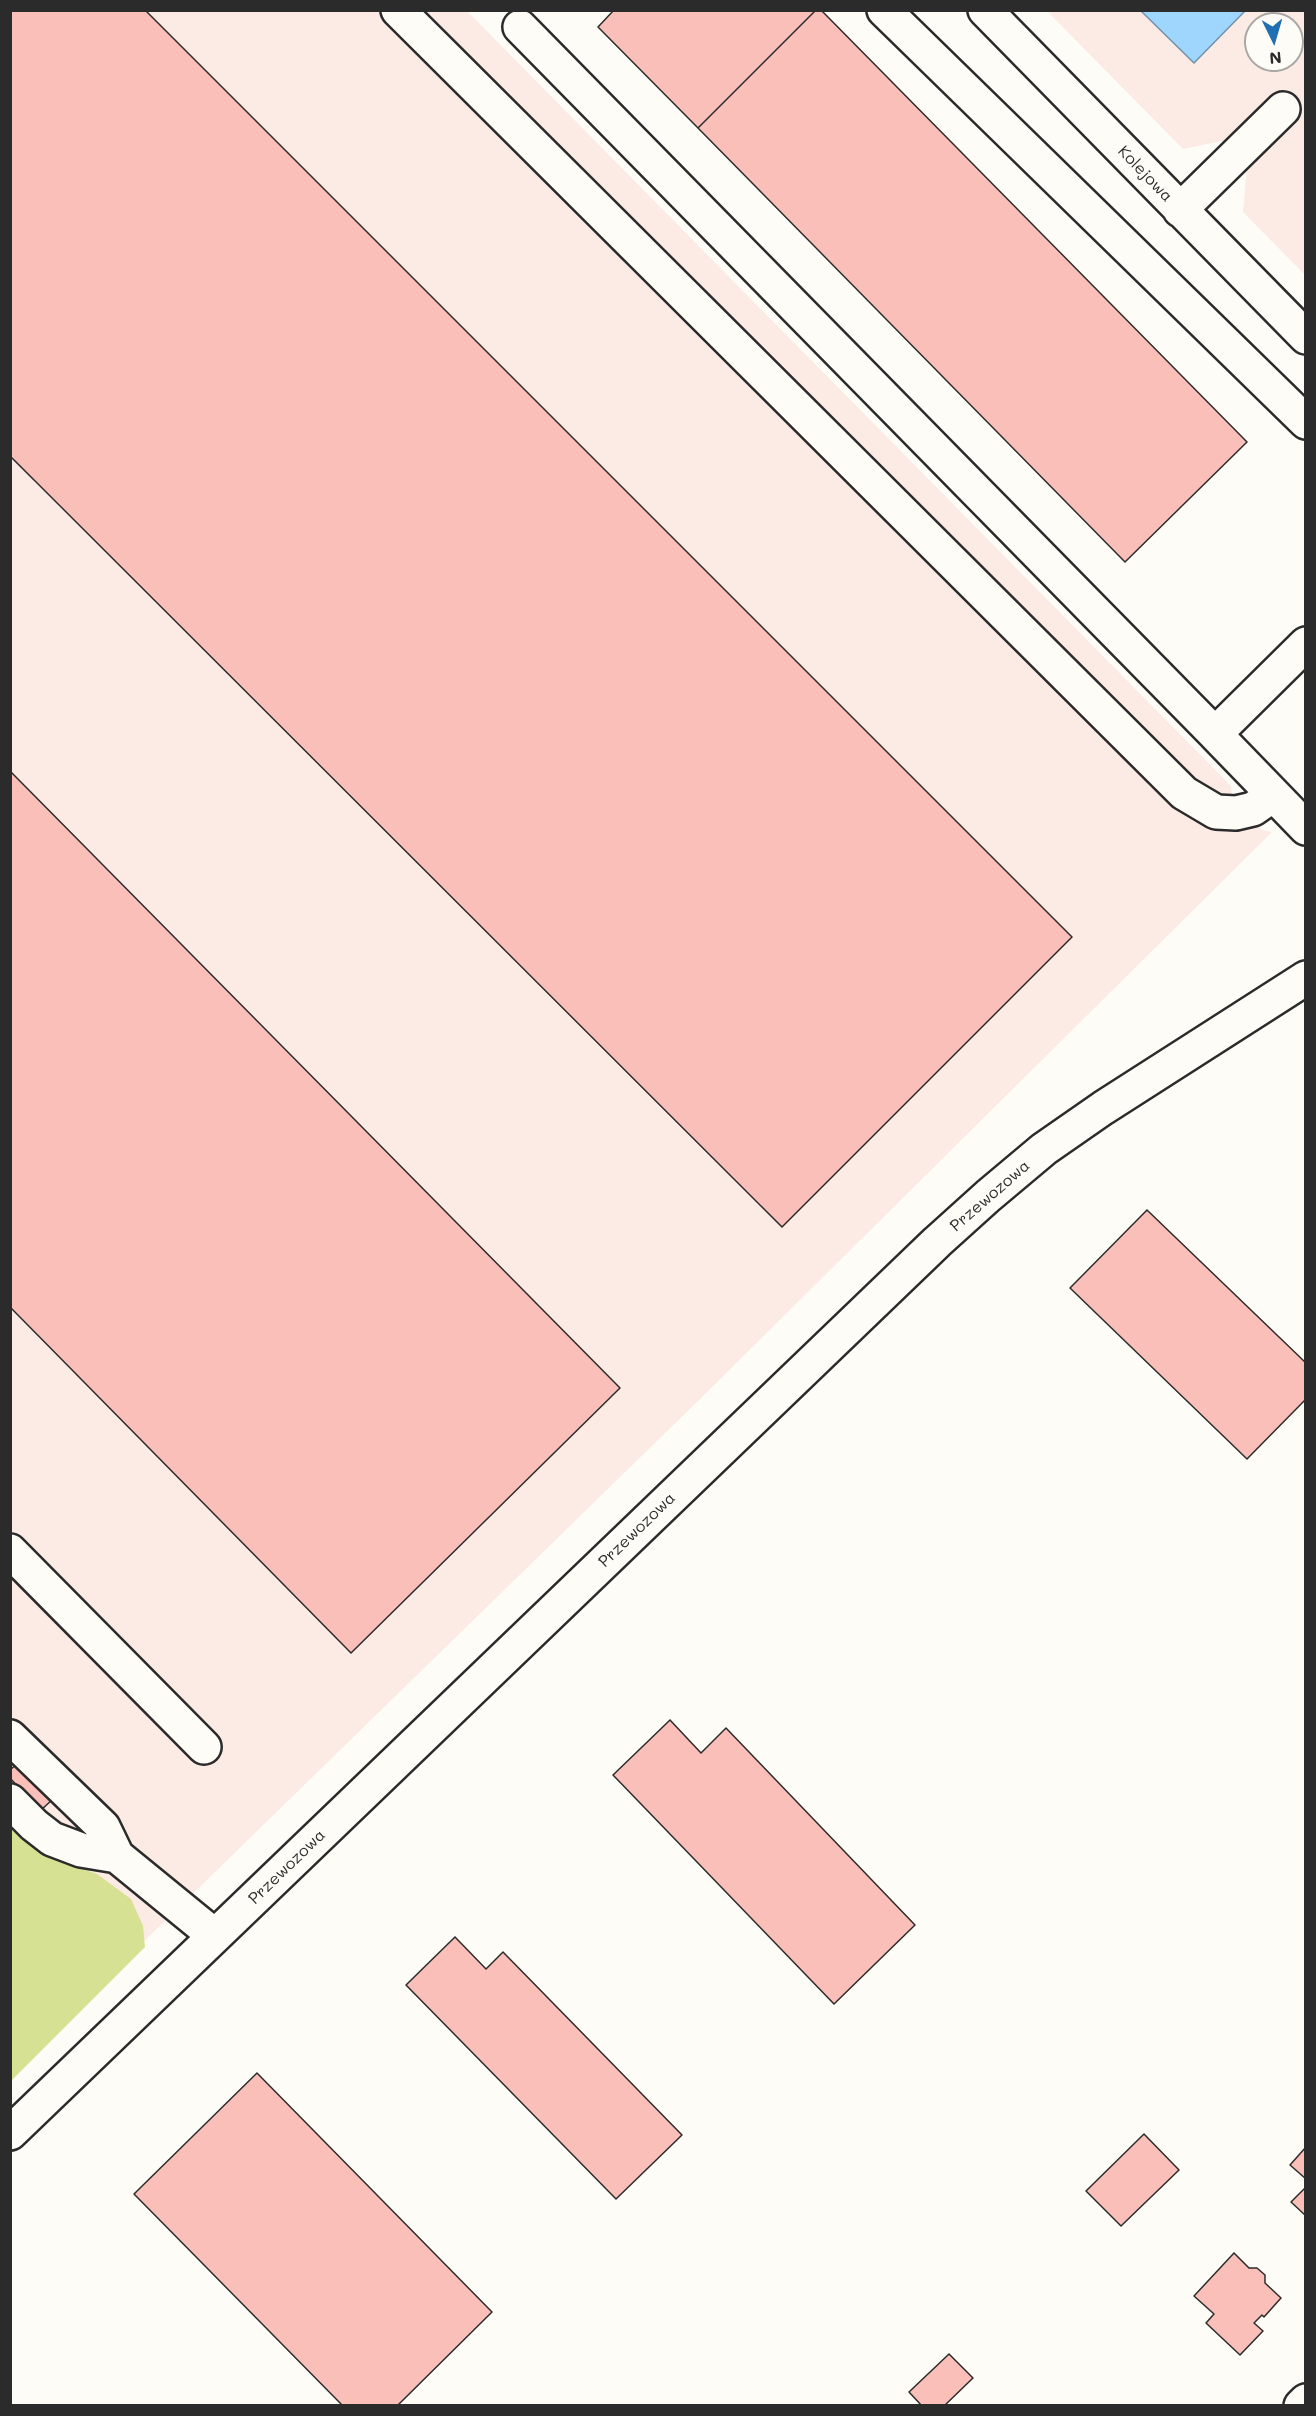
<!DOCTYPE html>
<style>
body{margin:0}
#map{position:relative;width:1316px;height:2416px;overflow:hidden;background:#fdfcf7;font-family:Mali,sans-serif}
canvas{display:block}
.frame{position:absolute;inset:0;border:12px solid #2b2b2b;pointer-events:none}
.north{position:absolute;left:1244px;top:12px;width:60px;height:60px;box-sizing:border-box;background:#fdfcf7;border:2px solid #a9a8a5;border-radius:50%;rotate:175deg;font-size:16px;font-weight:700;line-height:24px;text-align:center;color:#2b2b2b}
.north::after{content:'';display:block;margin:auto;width:21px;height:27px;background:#1f6fb2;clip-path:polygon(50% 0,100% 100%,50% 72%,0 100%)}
</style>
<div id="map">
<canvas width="1316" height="2416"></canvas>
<div class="frame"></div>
<div class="north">N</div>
</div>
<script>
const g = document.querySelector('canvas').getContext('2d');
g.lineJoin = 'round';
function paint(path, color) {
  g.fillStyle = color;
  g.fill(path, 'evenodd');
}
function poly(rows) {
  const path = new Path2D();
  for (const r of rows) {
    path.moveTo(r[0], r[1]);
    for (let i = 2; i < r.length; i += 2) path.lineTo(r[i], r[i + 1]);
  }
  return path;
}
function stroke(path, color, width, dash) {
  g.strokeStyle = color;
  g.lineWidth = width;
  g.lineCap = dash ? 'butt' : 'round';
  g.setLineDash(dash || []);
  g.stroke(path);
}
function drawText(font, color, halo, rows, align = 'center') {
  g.font = font + ' Mali,sans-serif';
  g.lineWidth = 4.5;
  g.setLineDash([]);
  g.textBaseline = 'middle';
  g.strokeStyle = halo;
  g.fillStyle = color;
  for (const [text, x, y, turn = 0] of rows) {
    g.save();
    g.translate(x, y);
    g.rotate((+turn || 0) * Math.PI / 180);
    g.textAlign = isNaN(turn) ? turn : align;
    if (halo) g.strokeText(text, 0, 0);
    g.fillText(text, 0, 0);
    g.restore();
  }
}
const built = poly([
 [11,11,467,11,1231,786,1232,795,1245,812,1262,830,1272,832,699,1400,11,2071],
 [1047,11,1305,11,1305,275,1243,212,1247,166,1222,141,1183,149],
 [1256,24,1292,24,1292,60,1256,60]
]);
const green = poly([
 [10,1817,52,1858,97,1874,131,1899,143,1926,145,1947,11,2081]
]);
const water = poly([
 [1141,11,1245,11,1194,63,1141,11]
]);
const building = poly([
 [10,10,145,10,1072,937,782,1227,10,456,10,10],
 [614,10,816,10,698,128,598,27,614,10],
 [816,10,821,10,1247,442,1125,562,698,128,816,10],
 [10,771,620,1388,351,1653,10,1307,10,771],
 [1147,1210,1306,1363,1306,1399,1247,1459,1070,1288,1147,1210],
 [670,1720,701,1753,726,1728,915,1925,834,2004,613,1775,670,1720],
 [20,1761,53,1799,40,1811,10,1778,10,1770,20,1761],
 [455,1937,486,1969,503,1952,682,2135,616,2199,406,1985,455,1937],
 [257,2073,492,2312,397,2406,343,2406,134,2194,257,2073],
 [1144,2134,1179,2170,1121,2226,1086,2191,1144,2134],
 [1306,2147,1306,2179,1290,2165,1306,2147],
 [1306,2187,1306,2216,1291,2202,1306,2187],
 [1234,2253,1249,2268,1257,2268,1265,2275,1265,2283,1281,2298,1264,2317,1262,2315,1254,2323,1263,2331,1240,2355,1206,2323,1214,2314,1194,2296,1234,2253],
 [949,2354,973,2378,944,2406,922,2406,909,2392,949,2354]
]);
const minor = poly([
 [398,10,1184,793,1216,812,1236,813,1253,809,1273,795],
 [884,10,1306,422],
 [985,10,1306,337],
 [520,27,1215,734],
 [1180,210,1283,109],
 [1306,644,1215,734,1306,828],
 [10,1551,204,1747],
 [10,1737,103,1827,117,1856,215,1936],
 [10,1801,34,1825,52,1839,81,1850,117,1856],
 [10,2133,937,1242,988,1196,1044,1149,1103,1108,1306,978],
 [1301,2406,1306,2401]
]);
const streetNames = [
 ["Kolejowa",1145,174,46],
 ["Przewozowa",990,1196,-41],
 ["Przewozowa",637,1530,-44],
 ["Przewozowa",287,1867,-44]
];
paint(built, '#fceae4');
paint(green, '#d6e194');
paint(water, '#9fd6fe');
stroke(water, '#7192aa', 1.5);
paint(building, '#fabfb8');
stroke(building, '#2b2b2b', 1.5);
stroke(minor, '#2b2b2b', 38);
stroke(minor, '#fdfcf7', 33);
drawText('16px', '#2b2b2b', '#fdfcf7', streetNames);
</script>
